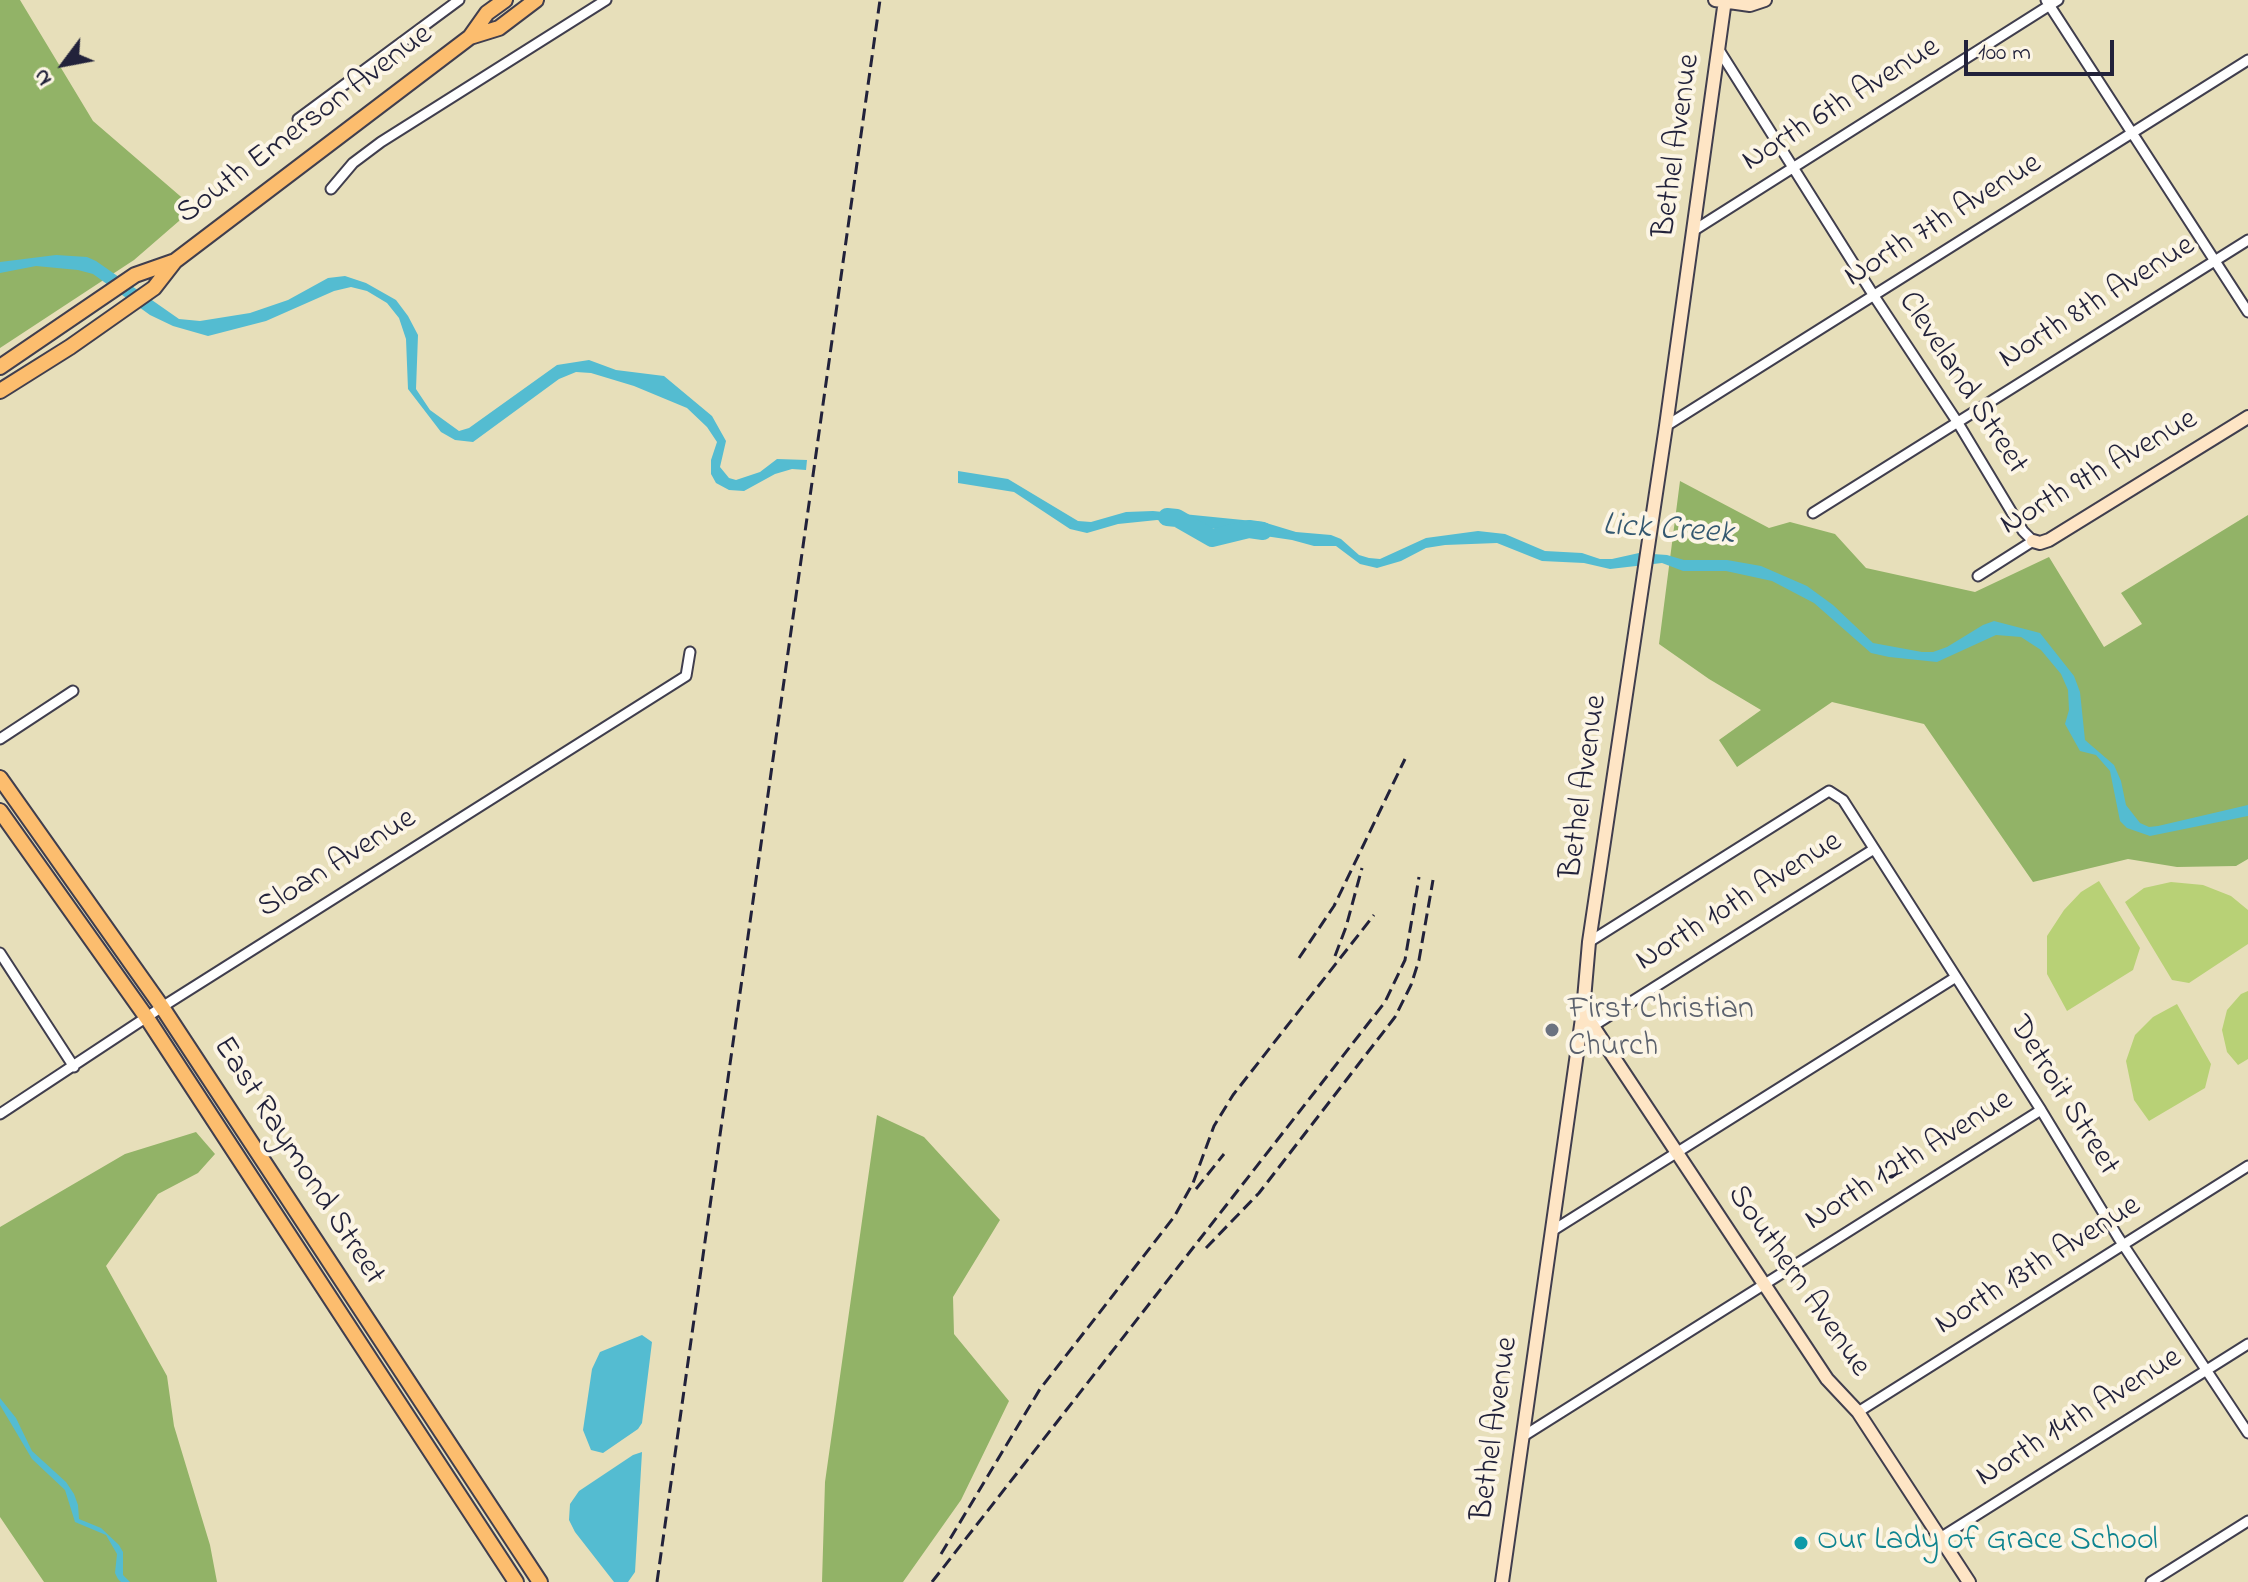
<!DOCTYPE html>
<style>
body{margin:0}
#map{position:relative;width:2248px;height:1582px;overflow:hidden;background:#e7dfba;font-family:"Indie Flower",sans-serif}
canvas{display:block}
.north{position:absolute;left:24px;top:24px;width:80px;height:80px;-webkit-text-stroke:6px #fcf5e5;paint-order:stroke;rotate:238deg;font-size:22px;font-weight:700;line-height:32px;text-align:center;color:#22223b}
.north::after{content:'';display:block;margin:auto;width:28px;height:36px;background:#22223b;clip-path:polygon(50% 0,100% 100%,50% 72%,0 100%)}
.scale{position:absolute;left:1964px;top:40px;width:150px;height:36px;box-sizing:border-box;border:4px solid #22223b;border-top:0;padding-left:10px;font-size:24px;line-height:28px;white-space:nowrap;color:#22223b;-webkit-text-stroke:6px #fcf5e5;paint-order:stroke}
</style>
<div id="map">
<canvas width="2248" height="1582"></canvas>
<div class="north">N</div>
<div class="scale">100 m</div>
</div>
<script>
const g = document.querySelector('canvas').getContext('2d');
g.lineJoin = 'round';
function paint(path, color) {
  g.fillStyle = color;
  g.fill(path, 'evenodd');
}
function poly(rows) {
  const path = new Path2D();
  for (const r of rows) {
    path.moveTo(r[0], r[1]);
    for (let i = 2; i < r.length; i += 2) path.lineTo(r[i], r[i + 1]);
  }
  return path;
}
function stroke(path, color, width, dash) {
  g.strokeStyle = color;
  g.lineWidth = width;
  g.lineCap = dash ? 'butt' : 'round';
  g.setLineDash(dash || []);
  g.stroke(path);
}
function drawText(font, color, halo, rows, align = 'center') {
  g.font = font + ' "Indie Flower",sans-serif';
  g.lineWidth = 8;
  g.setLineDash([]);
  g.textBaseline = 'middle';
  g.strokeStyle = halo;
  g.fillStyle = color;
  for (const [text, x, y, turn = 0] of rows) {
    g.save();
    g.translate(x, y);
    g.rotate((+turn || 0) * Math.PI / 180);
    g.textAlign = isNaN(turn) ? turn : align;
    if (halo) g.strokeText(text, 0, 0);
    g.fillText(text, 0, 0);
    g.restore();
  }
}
const green = poly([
 [2099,881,2140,948,2133,970,2067,1011,2047,974,2047,936,2064,910,2081,892],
 [2171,882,2203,885,2231,896,2248,910,2248,944,2189,983,2172,980,2125,902,2144,888],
 [2248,991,2248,1059,2238,1065,2227,1052,2222,1030,2227,1010,2241,994],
 [2177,1004,2211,1064,2205,1088,2149,1121,2134,1100,2126,1061,2135,1035,2153,1017]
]);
const forest = poly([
 [0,0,20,0,93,121,194,208,134,260,0,348],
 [1680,481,1769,528,1790,522,1835,534,1866,568,1975,592,2049,557,2104,647,2142,624,2121,593,2248,515,2248,859,2236,866,2177,867,2128,859,2033,882,1924,724,1832,702,1737,767,1719,740,1761,710,1709,679,1659,644],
 [877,1115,924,1137,1000,1220,953,1297,954,1334,1009,1401,961,1500,903,1582,822,1582,825,1482],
 [196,1132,215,1154,198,1173,158,1194,106,1266,167,1376,174,1426,210,1545,217,1582,44,1582,0,1517,0,1227,125,1154]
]);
const water = poly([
 [56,255,87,257,96,261,179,319,200,321,250,313,288,300,328,278,345,276,366,283,396,300,408,316,418,335,416,389,430,410,459,431,469,428,557,365,589,360,616,370,664,376,712,416,726,441,720,467,729,478,736,480,760,472,777,459,807,460,806,470,792,469,775,474,744,491,729,490,716,483,711,474,711,460,717,442,707,427,687,408,634,386,591,373,576,372,559,379,473,442,455,440,441,432,408,389,406,339,399,318,387,303,367,291,351,287,334,291,266,321,208,336,173,326,150,315,93,274,78,270,36,266,0,273,0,262],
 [958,471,1008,479,1078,521,1091,522,1126,512,1153,511,1263,522,1296,532,1331,535,1341,539,1359,555,1369,558,1380,559,1426,538,1478,531,1505,534,1545,551,1582,553,1600,559,1612,559,1639,553,1667,555,1684,560,1727,560,1761,566,1807,586,1833,605,1873,643,1922,652,1933,652,1947,647,1983,625,1994,621,2040,633,2074,676,2080,692,2085,740,2114,765,2121,781,2126,805,2140,823,2149,827,2158,826,2248,805,2248,816,2150,836,2127,828,2120,821,2110,771,2096,755,2080,751,2065,724,2069,710,2068,690,2061,674,2041,650,2021,637,1996,635,1937,662,1889,657,1871,653,1814,603,1772,581,1726,571,1683,571,1662,563,1610,569,1584,563,1542,561,1497,543,1445,545,1426,548,1401,561,1377,568,1360,564,1336,546,1314,546,1292,540,1157,520,1118,524,1087,533,1070,529,1014,492,958,483],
 [642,1335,652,1342,642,1423,638,1429,603,1453,591,1450,583,1430,592,1369,600,1352],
 [0,1398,16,1418,32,1451,66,1482,74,1494,78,1505,79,1519,101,1528,119,1545,123,1552,123,1575,130,1582,121,1582,118,1579,115,1573,117,1554,106,1535,75,1522,65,1490,32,1459,0,1405],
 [642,1452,635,1572,628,1582,614,1582,575,1532,569,1520,570,1504,579,1491,633,1455]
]);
const river = poly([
 [1167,517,1177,518,1212,538,1249,529,1263,531]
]);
const street = poly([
 [2046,0,2248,312],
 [1719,50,1874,296,1958,423,2023,531,2033,541,1978,576],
 [298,119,459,0],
 [331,189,353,163,381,142,606,0],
 [1693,231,2058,0],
 [1666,426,2248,60],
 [1813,513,2248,240],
 [0,739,73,691],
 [1589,942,1829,791,1843,800,2041,1110,2118,1237,2248,1433],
 [0,953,74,1067],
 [1593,1026,1874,849],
 [0,1114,162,1007,686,676,690,652],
 [1552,1231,1956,977],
 [1858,1412,2248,1166],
 [1522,1437,2041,1110],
 [1940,1538,2248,1344],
 [2151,1582,2248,1521]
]);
const secondary = poly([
 [1715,0,1750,5,1765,0],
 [2033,541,2040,543,2049,540,2248,417],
 [1583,1011,1827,1379,1858,1412,1969,1582],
 [1502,1582,1583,1011,1589,942,1666,426,1725,0]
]);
const primary = poly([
 [470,37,499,28,536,0],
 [0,367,135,275,175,261],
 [0,391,70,347,154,288,175,261,470,37,487,13,505,0],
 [0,778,162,1007,540,1582],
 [0,811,147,1018,516,1582]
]);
const rail = poly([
 [1335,956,1346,927,1362,868],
 [1299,958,1334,906,1405,759],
 [1196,1189,1224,1154],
 [1206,1248,1259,1193,1395,1017,1411,985,1419,960,1433,880],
 [941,1554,1040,1389,1174,1217,1193,1183,1214,1126,1233,1095,1374,915],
 [657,1582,880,0],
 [932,1582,1385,1002,1405,960,1419,877]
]);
const markers = [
 [1552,1030,8,"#6b7280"],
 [1801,1543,8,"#0f9aa8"]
];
const streetNames = [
 ["North 6th Avenue",1842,106,-32],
 ["South Emerson Avenue",306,126,-37],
 ["Bethel Avenue",1679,146,-82],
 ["North 7th Avenue",1944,222,-32],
 ["North 8th Avenue",2098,304,-32],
 ["Cleveland Street",1961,384,57],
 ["North 9th Avenue",2100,474,-30],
 ["Bethel Avenue",1586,787,-82],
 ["Sloan Avenue",338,865,-32],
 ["North 10th Avenue",1740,903,-32],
 ["Detroit Street",2062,1097,58],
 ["East Raymond Street",297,1162,57],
 ["North 12th Avenue",1910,1162,-32],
 ["North 13th Avenue",2039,1267,-32],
 ["Southern Avenue",1797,1282,55],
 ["North 14th Avenue",2080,1419,-32],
 ["Bethel Avenue",1497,1429,-82]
];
const worshipNames = [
 ["First Christian",1568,1012],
 ["Church",1568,1049]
];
const cultureNames = [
 ["Our Lady of Grace School",1817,1543]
];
const waterNames = [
 ["Lick Creek",1668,532,4]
];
paint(green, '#b8d176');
paint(forest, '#92b367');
paint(water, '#54bcd1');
stroke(river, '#54bcd1', 18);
stroke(street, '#403e4e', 13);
stroke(secondary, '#403e4e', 16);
stroke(primary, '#403e4e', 18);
stroke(street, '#fff', 9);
stroke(secondary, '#fee5c5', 12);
stroke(primary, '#fcbd6e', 14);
stroke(rail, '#22223b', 3, [12, 6]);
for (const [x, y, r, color] of markers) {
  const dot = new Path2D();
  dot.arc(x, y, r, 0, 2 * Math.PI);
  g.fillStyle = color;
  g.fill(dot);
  stroke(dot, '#fcf5e5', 3);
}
drawText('32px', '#22223b', '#fcf5e5', streetNames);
drawText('32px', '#5b616d', '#fcf5e5', worshipNames, 'left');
drawText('32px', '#0d838f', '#fcf5e5', cultureNames, 'left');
drawText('italic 34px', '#345870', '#fcf5e5', waterNames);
</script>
